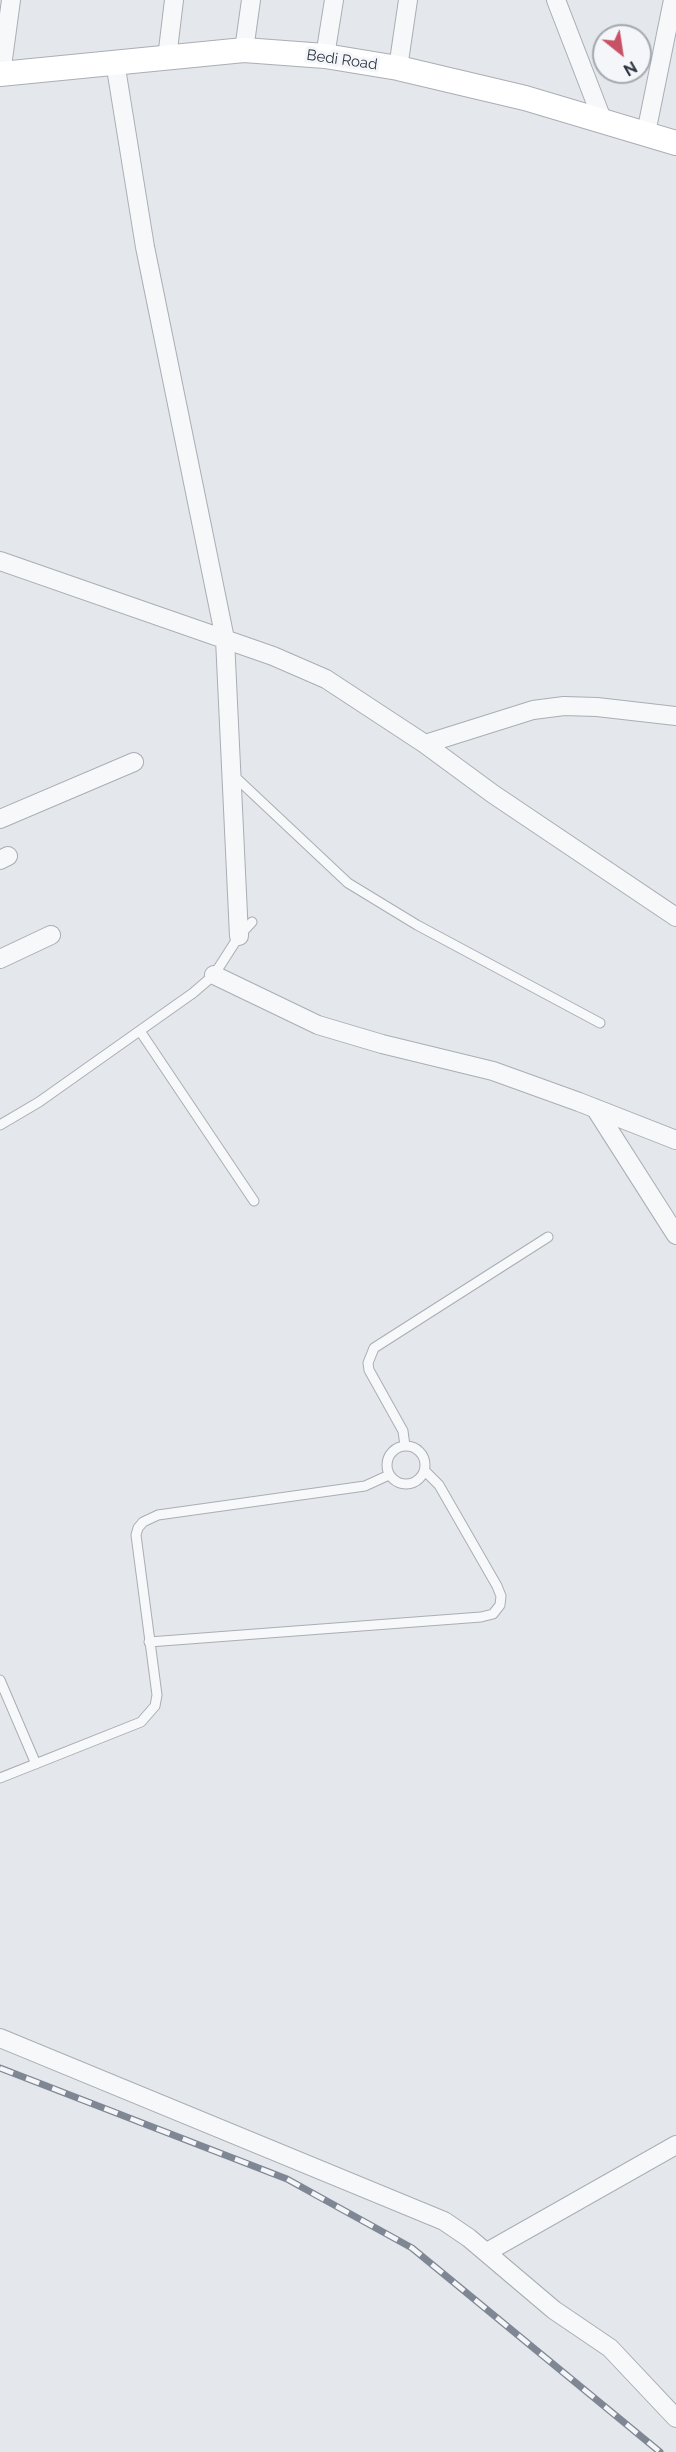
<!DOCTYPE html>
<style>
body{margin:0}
#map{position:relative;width:676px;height:2452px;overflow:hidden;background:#e4e7eb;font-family:Raleway,sans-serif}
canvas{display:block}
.north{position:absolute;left:592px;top:24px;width:60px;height:60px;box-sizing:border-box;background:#f4f6f9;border:2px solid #a4a9b0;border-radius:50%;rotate:150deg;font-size:16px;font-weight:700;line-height:24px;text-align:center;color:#2d3543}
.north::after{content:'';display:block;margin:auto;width:21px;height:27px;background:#c85265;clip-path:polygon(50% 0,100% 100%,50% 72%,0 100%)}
</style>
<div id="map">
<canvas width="676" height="2452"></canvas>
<div class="north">N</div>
</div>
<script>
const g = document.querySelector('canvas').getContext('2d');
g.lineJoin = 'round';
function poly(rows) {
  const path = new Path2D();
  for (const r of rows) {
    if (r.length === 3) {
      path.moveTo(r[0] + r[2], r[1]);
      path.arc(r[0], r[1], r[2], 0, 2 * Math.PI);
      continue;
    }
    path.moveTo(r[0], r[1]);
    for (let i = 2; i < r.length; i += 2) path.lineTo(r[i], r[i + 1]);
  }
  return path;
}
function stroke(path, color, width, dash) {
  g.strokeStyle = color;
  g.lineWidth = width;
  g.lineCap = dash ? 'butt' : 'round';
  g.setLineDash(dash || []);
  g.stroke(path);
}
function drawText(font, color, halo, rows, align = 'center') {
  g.font = font + ' Raleway,sans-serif';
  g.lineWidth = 6;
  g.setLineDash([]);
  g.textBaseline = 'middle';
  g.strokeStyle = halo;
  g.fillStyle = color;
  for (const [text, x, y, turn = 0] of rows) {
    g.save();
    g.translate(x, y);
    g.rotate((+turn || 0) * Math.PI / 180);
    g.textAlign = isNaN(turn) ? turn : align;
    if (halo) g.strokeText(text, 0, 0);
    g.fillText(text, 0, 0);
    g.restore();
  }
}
const lane = poly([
 [232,774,348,883,417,925,600,1023],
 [140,1031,254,1201],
 [0,1125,39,1102,193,993,214,975,239,936,252,922],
 [406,1465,19],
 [405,1446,403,1431,369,1370,368,1363,374,1348,548,1237],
 [149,1642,481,1617,493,1614,500,1605,501,1596,497,1586,439,1485,425,1471],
 [0,1680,36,1764],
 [0,1778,141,1722,155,1706,157,1695,136,1535,138,1528,143,1522,158,1515,365,1486,389,1475]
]);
const street = poly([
 [556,0,602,119],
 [244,50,251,0],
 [325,56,334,0],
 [167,58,174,0],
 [115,62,145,247,225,639,239,936],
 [398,68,408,0],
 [1,74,11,0],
 [646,133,673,0],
 [0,561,273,656,326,679,425,744,533,710,564,706,597,707,676,716],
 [425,744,493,794,676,917],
 [0,819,134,762],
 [0,860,8,856],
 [0,959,51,935],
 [214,975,318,1025,382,1044,493,1071,579,1102,676,1140],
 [595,1108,676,1235],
 [0,2038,444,2221,469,2238,554,2310,610,2348,676,2418],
 [487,2252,676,2145]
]);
const secondary = poly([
 [0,74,244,50,325,56,398,68,525,98,676,143]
]);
const rail = poly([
 [0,2068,287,2179,412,2248,660,2452]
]);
const streetNames = [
 ["Bedi Road",342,60,8]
];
stroke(lane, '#a9aeb5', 11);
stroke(street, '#a9aeb5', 20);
stroke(secondary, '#a9aeb5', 26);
stroke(lane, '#f7f8fa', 9);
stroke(street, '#f7f8fa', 18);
stroke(secondary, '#fff', 24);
stroke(rail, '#7f8794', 7);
stroke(rail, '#f4f6f9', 4.5, [14]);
drawText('15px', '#2d3543', '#f4f6f9', streetNames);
</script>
